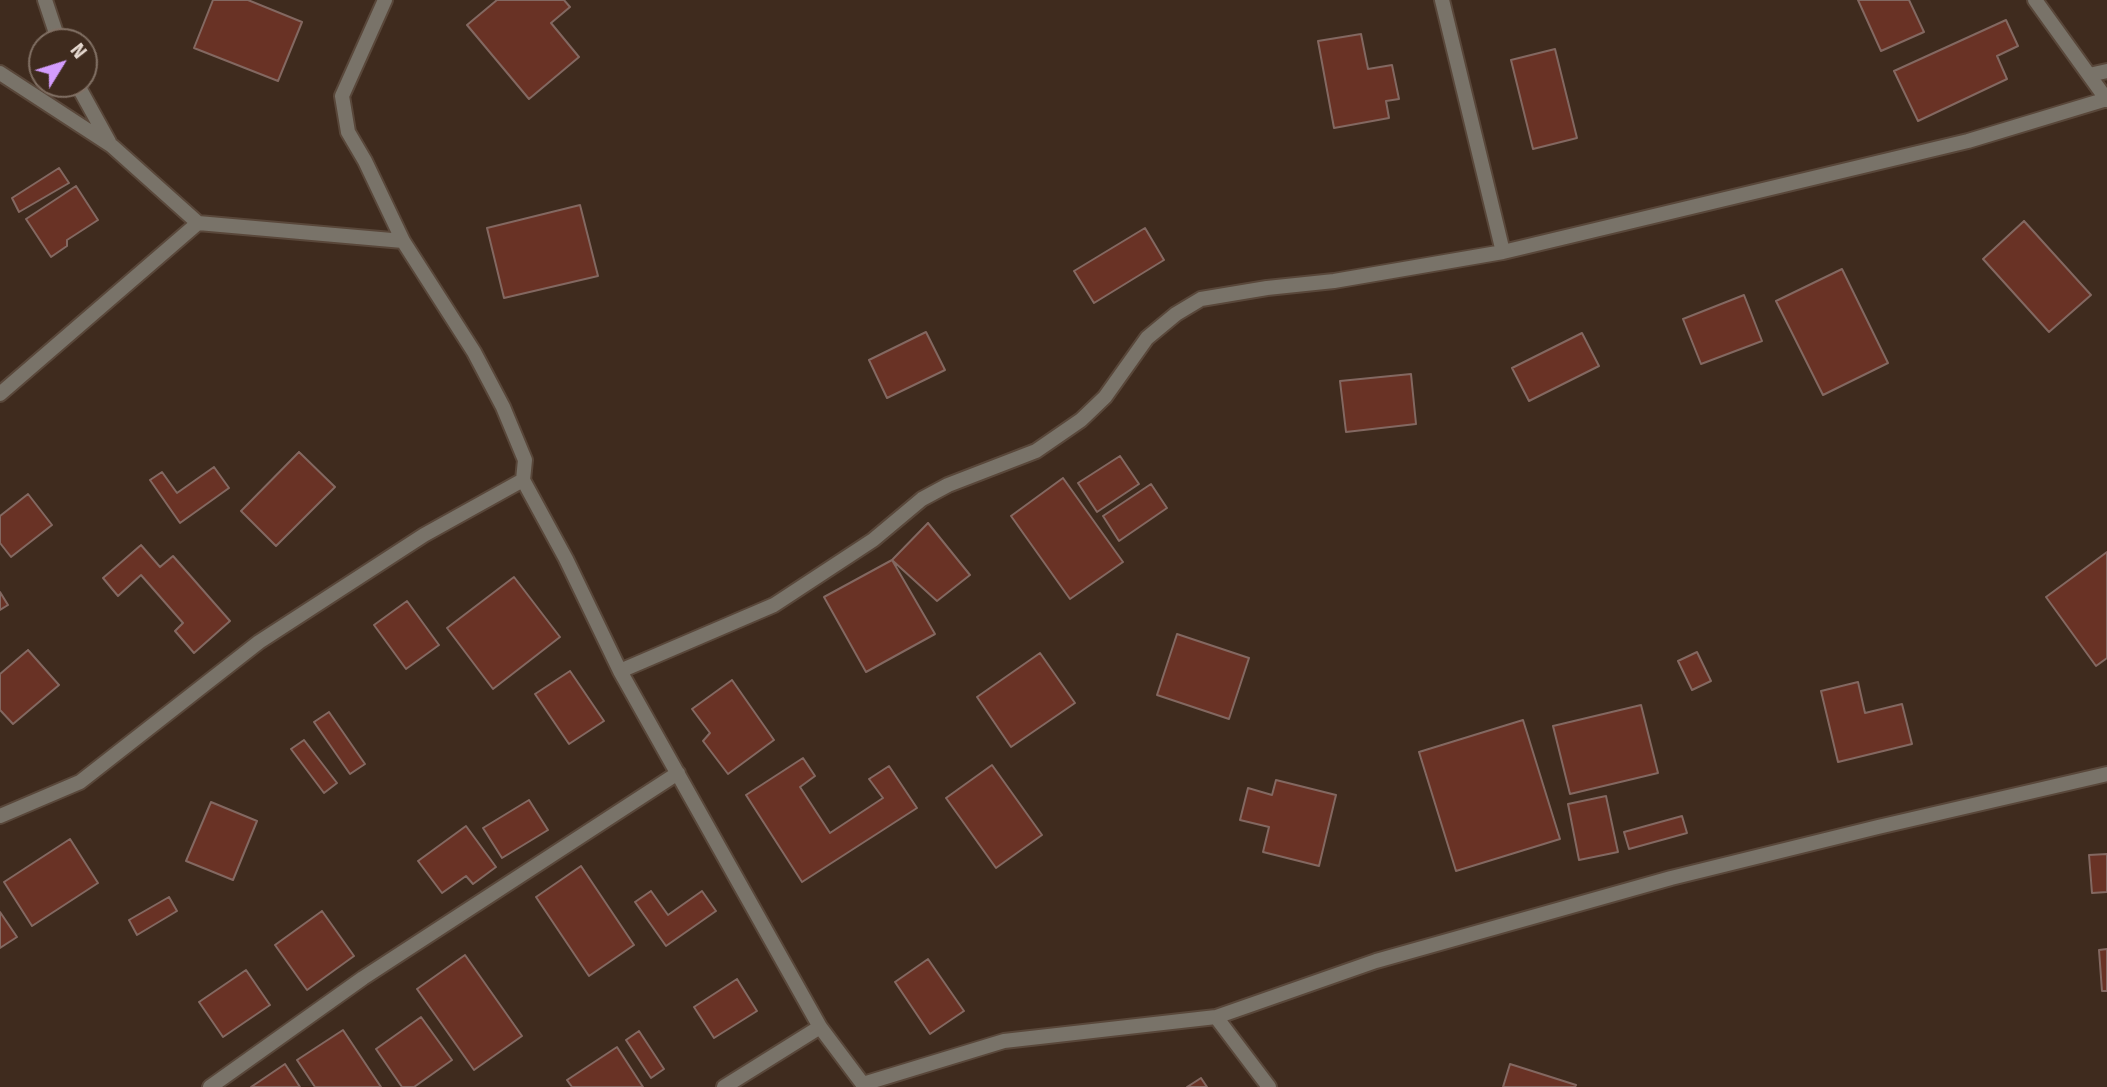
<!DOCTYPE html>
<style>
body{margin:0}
#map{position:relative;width:2107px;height:1087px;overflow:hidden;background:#3f2b1e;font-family:"Fira Sans",sans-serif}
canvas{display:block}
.north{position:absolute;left:28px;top:28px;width:70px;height:70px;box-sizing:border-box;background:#3f2b1e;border:2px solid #817064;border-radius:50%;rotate:52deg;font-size:19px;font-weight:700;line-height:28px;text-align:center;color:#e4d7ce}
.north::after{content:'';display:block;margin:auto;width:24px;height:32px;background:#d39cfd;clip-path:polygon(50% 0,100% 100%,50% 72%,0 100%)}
</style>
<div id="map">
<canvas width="2107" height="1087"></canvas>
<div class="north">N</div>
</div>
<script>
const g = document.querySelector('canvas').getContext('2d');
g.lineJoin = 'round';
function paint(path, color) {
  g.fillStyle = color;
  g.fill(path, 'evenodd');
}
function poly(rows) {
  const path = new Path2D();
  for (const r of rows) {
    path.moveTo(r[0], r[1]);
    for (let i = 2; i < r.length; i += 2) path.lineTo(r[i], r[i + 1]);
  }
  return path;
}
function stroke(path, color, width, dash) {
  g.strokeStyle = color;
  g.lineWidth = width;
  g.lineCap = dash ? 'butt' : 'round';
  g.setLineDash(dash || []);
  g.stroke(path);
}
const building = poly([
 [213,0,248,0,302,22,278,81,194,48,213,0],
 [497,0,564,0,570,7,551,23,579,57,529,99,467,25,497,0],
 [1858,0,1909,0,1924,32,1881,51,1858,0],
 [2006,20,2018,46,1997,56,2007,79,1918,121,1894,71,2006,20],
 [1361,34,1368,69,1392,65,1399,99,1386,101,1389,118,1334,128,1318,41,1361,34],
 [1555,49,1577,138,1533,149,1511,60,1555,49],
 [59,168,69,183,19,212,12,198,59,168],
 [76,186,98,220,67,240,67,246,51,257,26,219,76,186],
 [580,205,598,276,504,298,487,228,580,205],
 [2024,221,2091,295,2049,332,1983,259,2024,221],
 [1145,228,1164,260,1094,303,1074,271,1145,228],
 [1842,269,1888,363,1823,395,1776,301,1842,269],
 [1744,295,1762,341,1701,364,1683,319,1744,295],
 [926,332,945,370,887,398,869,360,926,332],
 [1582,333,1599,366,1529,401,1512,368,1582,333],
 [1411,374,1416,424,1346,432,1340,381,1411,374],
 [299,452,335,487,276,546,241,511,299,452],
 [1120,456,1139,484,1097,512,1078,483,1120,456],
 [214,467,229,488,180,523,150,480,162,472,177,493,214,467],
 [1063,478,1123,562,1070,599,1011,516,1063,478],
 [1151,484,1167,508,1119,541,1103,516,1151,484],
 [28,494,52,525,11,557,0,543,0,516,28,494],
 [928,523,970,575,937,601,892,560,928,523],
 [141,545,160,567,173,556,230,621,194,653,175,631,183,623,141,575,118,596,103,578,141,545],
 [2107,552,2107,658,2096,666,2046,597,2107,552],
 [892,560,935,634,866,672,824,597,892,560],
 [514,577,560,637,493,689,447,628,514,577],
 [0,592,8,605,0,610,0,592],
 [407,601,439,645,406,669,374,625,407,601],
 [1177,634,1249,658,1229,719,1157,695,1177,634],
 [28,650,59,685,13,724,0,710,0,674,28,650],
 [1697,652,1711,681,1692,690,1678,661,1697,652],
 [1040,653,1075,703,1011,747,977,697,1040,653],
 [570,671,604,721,569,744,535,694,570,671],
 [732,680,774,740,728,774,703,741,710,733,692,709,732,680],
 [1858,682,1865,713,1902,704,1912,744,1838,762,1821,691,1858,682],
 [1641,705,1658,773,1570,794,1553,726,1641,705],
 [329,712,365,764,350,774,314,722,329,712],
 [1523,720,1560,839,1456,871,1419,752,1523,720],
 [304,740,337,783,324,793,291,749,304,740],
 [803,758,815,776,800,787,830,833,883,798,869,779,889,766,917,808,802,882,746,795,803,758],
 [992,765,1042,835,996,868,946,798,992,765],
 [1276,780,1336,795,1319,866,1263,852,1269,827,1240,820,1248,788,1272,795,1276,780],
 [1606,796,1618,852,1579,860,1568,804,1606,796],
 [529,800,548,830,502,858,483,828,529,800],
 [211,802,257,821,233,880,186,861,211,802],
 [1682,816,1687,833,1629,849,1624,832,1682,816],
 [466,826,496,867,473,884,466,876,442,893,418,861,466,826],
 [70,839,98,883,32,926,4,882,70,839],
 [2107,854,2107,892,2092,893,2089,855,2107,854],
 [581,866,634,945,589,976,536,897,581,866],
 [651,891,668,915,702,891,716,911,666,946,635,902,651,891],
 [169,897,177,911,137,935,129,920,169,897],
 [322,911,354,956,307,990,275,945,322,911],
 [0,912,17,937,0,948,0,912],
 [2107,949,2107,991,2102,991,2099,950,2107,949],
 [465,955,522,1036,474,1070,417,989,465,955],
 [928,959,964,1011,930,1034,895,982,928,959],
 [246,970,270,1005,223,1037,199,1002,246,970],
 [737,979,757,1011,714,1038,694,1007,737,979],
 [421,1017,452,1060,414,1087,402,1087,376,1049,421,1017],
 [343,1030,381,1087,315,1087,297,1060,343,1030],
 [639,1031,664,1069,651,1078,626,1040,639,1031],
 [617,1047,643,1087,572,1087,567,1080,617,1047],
 [285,1064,300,1087,251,1087,285,1064],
 [1510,1064,1576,1085,1575,1087,1503,1087,1510,1064],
 [1201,1078,1207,1087,1187,1087,1201,1078]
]);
const minor = poly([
 [45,0,59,42],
 [385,0,342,96,348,132,365,161,403,241,474,352,503,407,525,460,523,480,566,559,620,671,820,1027,865,1087],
 [1442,0,1503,252],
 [2035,0,2107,100],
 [0,73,112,146,198,223],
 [2089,75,2107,71],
 [77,84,109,142],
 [0,394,198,223,403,241],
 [620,671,774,605,873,540,922,499,948,485,1036,451,1081,420,1105,397,1147,338,1176,314,1201,299,1267,288,1334,281,1503,252,1968,141,2107,99],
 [0,816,80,782,259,642,424,535,523,480],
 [1216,1017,1269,1087],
 [863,1084,1004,1041,1216,1017,1376,961,1671,878,1878,827,2107,774],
 [210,1087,363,978,678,773],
 [724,1087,820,1027]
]);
paint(building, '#693225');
stroke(building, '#836861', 2);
stroke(minor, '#59473a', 18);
stroke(minor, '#797369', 14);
</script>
